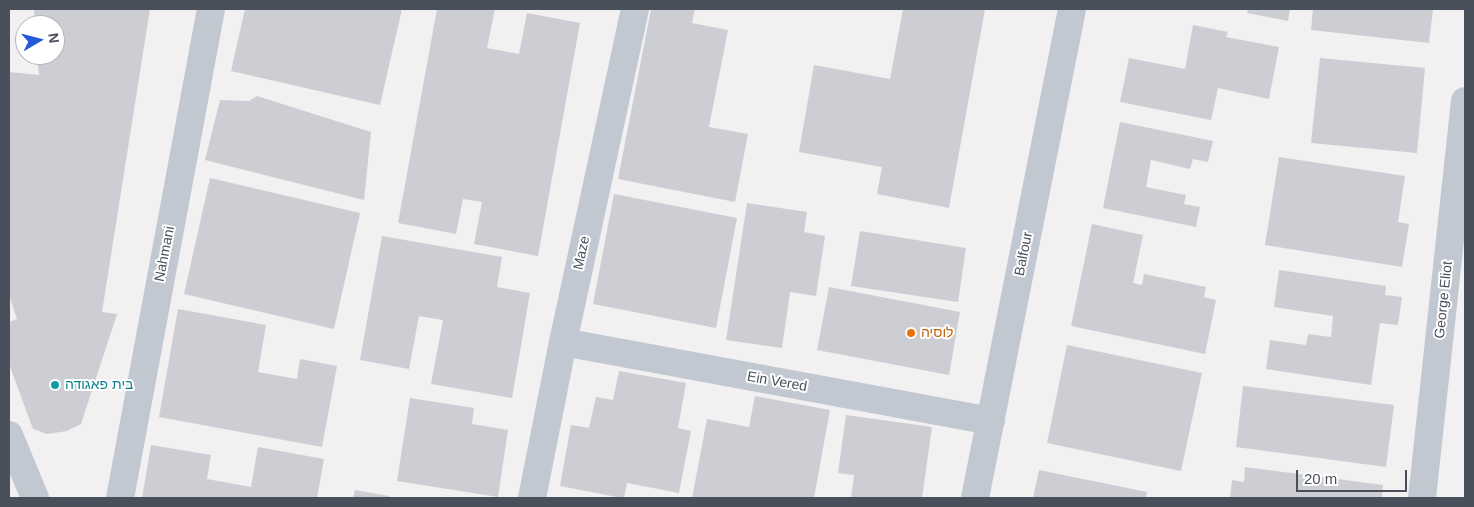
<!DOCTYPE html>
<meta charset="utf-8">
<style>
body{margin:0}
#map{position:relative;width:1474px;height:507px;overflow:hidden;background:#f2f0f0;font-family:Helvetica,sans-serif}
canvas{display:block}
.frame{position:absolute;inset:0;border:10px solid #49505c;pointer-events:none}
.north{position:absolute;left:15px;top:15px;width:50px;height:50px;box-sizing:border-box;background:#fff;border:1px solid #b6b9be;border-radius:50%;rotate:82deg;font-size:14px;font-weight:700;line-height:20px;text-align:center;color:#49505c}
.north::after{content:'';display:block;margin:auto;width:18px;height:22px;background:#2459d8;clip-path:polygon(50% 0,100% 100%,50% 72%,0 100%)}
.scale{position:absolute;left:1296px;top:470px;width:111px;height:22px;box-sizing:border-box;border:2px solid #49505c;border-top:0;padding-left:6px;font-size:15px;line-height:18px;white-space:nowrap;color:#49505c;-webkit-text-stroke:4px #fff;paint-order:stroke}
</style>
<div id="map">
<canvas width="1474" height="507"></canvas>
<div class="frame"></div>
<div class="north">N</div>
<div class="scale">20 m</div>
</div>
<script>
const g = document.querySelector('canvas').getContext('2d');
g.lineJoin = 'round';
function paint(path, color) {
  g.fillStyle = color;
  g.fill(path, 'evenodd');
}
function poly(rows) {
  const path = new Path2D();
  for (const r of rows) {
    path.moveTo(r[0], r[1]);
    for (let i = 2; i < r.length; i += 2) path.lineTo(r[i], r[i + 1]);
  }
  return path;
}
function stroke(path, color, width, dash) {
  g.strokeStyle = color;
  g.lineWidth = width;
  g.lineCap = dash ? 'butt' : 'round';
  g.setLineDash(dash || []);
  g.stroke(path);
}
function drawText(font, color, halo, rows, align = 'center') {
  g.font = font + ' Helvetica,Heebo,sans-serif';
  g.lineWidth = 4;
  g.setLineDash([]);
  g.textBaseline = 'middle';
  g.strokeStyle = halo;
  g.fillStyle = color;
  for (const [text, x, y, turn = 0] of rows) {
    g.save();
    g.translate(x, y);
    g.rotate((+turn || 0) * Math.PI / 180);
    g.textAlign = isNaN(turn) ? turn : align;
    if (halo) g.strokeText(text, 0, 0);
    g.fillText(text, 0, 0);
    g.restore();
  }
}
const building = poly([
 [34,9,150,9,102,312,117,314,81,424,67,431,47,434,33,429,9,364,9,322,17,319,9,295,9,72,39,75,37,55,55,55,55,25,35,25],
 [245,9,402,9,380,105,231,71],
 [437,9,495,9,487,48,519,54,527,13,580,23,538,256,474,244,482,202,463,199,456,234,398,223],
 [651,9,695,9,692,23,728,30,709,127,748,134,735,202,618,179],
 [903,9,985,9,949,208,877,194,882,167,799,152,814,65,890,79],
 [1248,9,1290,9,1288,21,1247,13],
 [1313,9,1433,9,1429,43,1311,30],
 [1193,25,1228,32,1226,37,1279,47,1269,99,1218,88,1211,120,1120,102,1129,58,1185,69],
 [1320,58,1425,68,1417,153,1311,143],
 [257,96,371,132,364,200,205,160,220,100,249,101],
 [1120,122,1213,141,1208,162,1193,159,1190,169,1151,160,1146,187,1186,195,1184,204,1200,207,1196,227,1103,208],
 [1279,157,1405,176,1398,222,1409,224,1402,267,1265,245],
 [210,178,360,213,334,329,184,294],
 [614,194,737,218,716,328,593,304],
 [747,203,807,212,804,232,825,236,816,296,790,292,782,348,726,340],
 [1092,224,1143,235,1133,283,1142,285,1144,274,1206,287,1204,297,1216,300,1205,354,1071,326],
 [860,231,966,248,958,302,851,286],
 [382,236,502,257,497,287,530,293,512,398,431,384,443,320,419,316,409,369,360,360],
 [1279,270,1386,286,1385,295,1402,297,1398,325,1380,323,1371,385,1266,369,1270,340,1306,345,1308,334,1331,337,1333,316,1274,307],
 [829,287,960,312,949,375,817,350],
 [178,309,266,325,258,372,297,379,300,359,337,366,322,447,159,417],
 [1067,345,1202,373,1181,471,1047,443],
 [619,371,686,383,678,428,691,431,679,493,627,483,624,498,622,498,560,486,571,425,589,428,596,397,613,400],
 [1243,386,1394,405,1386,467,1236,447],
 [755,396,830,410,814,498,692,498,707,419,749,427],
 [410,398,474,408,472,424,508,430,498,497,397,481],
 [846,415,932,427,922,498,851,498,854,475,838,473],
 [151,445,211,455,207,479,251,487,258,447,324,459,317,498,142,498],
 [1245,467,1383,485,1382,498,1230,498,1232,480,1244,482],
 [1039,470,1147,492,1146,498,1033,498],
 [355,490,389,496,389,498,353,498]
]);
const street = poly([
 [563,342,991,421],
 [9,435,35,498],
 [120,498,211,9],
 [532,498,563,342,635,9],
 [975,498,1072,9],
 [1422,498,1465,101]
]);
const markers = [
 [911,333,5,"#e8710a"],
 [55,385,5,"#0f9aa8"]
];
const streetNames = [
 ["Maze",582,253,-78],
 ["Nahmani",165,254,-79],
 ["Balfour",1024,254,-79],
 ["George Eliot",1444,300,-84],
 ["Ein Vered",777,382,10]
];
const foodNames = [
 ["לוסיה",921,333]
];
const cultureNames = [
 ["בית פאגודה",65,385]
];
paint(building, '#cdced4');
stroke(street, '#c1c8d1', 28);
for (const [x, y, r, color] of markers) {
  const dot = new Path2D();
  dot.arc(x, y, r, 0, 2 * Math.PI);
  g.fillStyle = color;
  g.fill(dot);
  stroke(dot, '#fff', 2);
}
drawText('14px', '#49505c', '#fff', streetNames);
drawText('14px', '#c56008', '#fff', foodNames, 'left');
drawText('14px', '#0d838f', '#fff', cultureNames, 'left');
</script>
